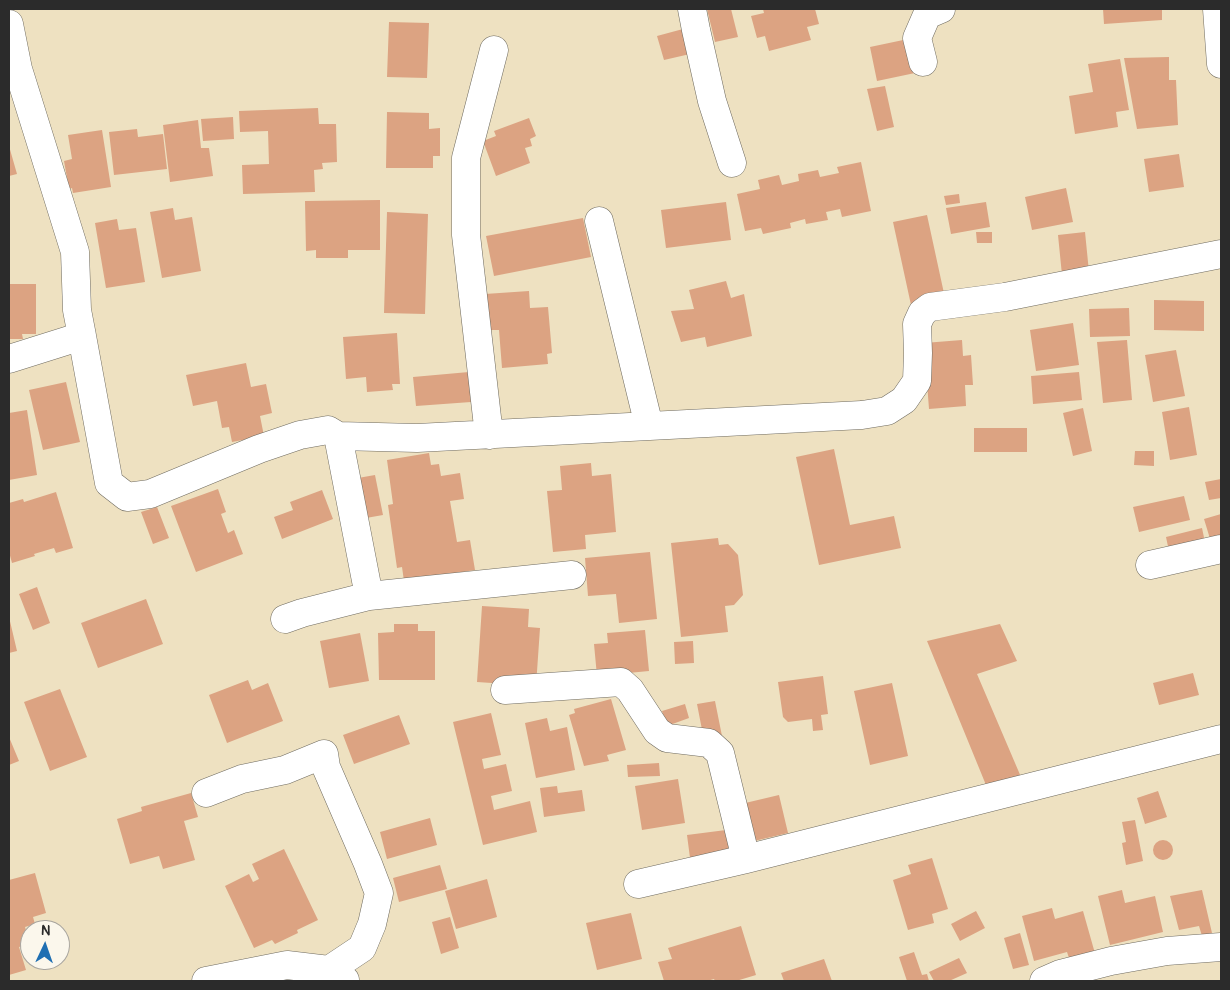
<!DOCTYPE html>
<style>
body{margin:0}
#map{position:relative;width:1230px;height:990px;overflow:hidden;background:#eee1c1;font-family:Pangolin,sans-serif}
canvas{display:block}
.frame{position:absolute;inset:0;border:10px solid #2b2b2b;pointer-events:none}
.north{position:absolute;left:20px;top:920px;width:50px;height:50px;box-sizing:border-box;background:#fbf7ec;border:1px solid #a8a59f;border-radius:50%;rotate:3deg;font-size:14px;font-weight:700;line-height:20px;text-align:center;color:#2b2b2b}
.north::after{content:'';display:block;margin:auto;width:18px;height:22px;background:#1f6fb2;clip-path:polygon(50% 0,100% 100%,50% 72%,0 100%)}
</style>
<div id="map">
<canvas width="1230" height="990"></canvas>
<div class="frame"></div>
<div class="north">N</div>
</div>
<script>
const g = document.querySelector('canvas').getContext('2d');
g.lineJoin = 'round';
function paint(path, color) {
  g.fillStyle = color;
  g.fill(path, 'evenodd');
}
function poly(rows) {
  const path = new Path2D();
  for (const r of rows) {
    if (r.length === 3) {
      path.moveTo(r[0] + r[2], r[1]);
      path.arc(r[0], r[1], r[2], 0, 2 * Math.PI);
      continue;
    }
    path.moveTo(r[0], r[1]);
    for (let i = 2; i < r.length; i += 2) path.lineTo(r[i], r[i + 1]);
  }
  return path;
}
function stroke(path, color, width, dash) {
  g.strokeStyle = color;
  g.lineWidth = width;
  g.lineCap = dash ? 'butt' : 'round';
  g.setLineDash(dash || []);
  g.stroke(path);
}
const building = poly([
 [707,9,731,9,738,37,715,42],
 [763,9,815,9,819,24,807,27,811,40,769,51,765,36,757,38,751,16,764,13],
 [1103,9,1162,9,1162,20,1104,24],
 [389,22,429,23,427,78,387,77],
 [683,29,690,54,664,60,657,36],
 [908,39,915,73,877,81,870,47],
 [1169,57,1169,80,1176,80,1178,125,1137,129,1124,58],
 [1120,59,1129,110,1116,112,1118,127,1075,134,1069,96,1093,92,1088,64],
 [885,86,894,127,877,131,867,89],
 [318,108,319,124,336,124,337,162,322,163,323,169,314,170,315,192,243,194,242,165,269,164,268,131,240,132,239,111],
 [387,112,429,113,429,129,440,128,440,156,433,156,433,168,386,168],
 [233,117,234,139,203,141,201,119],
 [529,118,536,136,530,139,532,146,525,148,530,163,496,176,483,141,496,136,494,131],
 [198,120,201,148,209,148,213,176,170,182,163,125],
 [137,129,138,137,163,134,167,169,114,175,109,132],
 [102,130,111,187,73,193,72,188,69,189,64,161,72,159,68,135],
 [9,146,17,174,9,176],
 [1179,154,1184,187,1149,192,1144,159],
 [861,162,871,211,842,217,840,209,826,212,828,220,806,224,805,219,790,223,791,228,763,234,761,228,745,231,737,194,760,189,758,180,779,175,782,185,799,181,798,174,818,170,820,177,839,173,837,167],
 [1066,188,1073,222,1032,230,1025,197],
 [959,194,960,203,946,205,944,196],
 [380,200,380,250,348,250,348,258,316,258,316,250,306,251,305,201],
 [726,202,731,240,666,248,661,210],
 [986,202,990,227,951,234,946,208],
 [173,208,175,220,192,217,201,271,162,278,150,212],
 [387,212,428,214,425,314,384,313],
 [927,215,945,298,911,305,893,222],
 [583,218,591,257,494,276,486,236],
 [117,219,119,230,136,228,145,282,106,288,95,223],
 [976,232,992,232,992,243,977,243],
 [1085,232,1089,272,1062,275,1058,235],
 [726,281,731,298,744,294,752,336,707,347,705,337,681,342,671,311,694,309,689,290],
 [9,284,36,284,36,334,22,334,23,339,9,339],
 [529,291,530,308,548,307,552,353,547,354,548,364,502,368,499,330,488,330,485,294],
 [1154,300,1204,301,1204,331,1154,330],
 [1129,308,1130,336,1090,337,1089,309],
 [1073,323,1079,365,1036,371,1030,330],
 [397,333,400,384,392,384,393,390,367,392,366,377,346,379,343,337],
 [962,340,963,356,971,355,973,385,965,385,966,406,929,409,924,343],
 [1127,340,1132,400,1103,403,1097,342],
 [1176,350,1185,396,1153,402,1145,355],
 [246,363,251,387,266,384,272,413,260,416,264,436,232,442,229,427,222,428,217,401,193,406,186,375],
 [469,372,471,402,416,406,413,377],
 [1079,372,1082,400,1033,404,1031,376],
 [66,382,80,442,43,450,29,390],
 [1189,407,1197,455,1170,460,1162,412],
 [1083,408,1092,451,1073,456,1063,413],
 [27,410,37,475,9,480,9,413],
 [974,428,1027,428,1027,452,974,452],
 [834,449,850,525,894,516,901,548,819,565,796,457],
 [1135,451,1154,451,1154,466,1134,465],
 [429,453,431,465,439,464,441,476,460,473,464,499,450,501,457,542,470,540,475,570,404,581,402,567,397,568,388,505,393,504,387,460],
 [591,463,592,476,611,474,616,532,585,535,586,549,553,552,547,491,562,490,560,466],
 [375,475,383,515,366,518,358,478],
 [1221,479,1221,498,1209,500,1205,482],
 [218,489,226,512,221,514,228,533,234,530,243,554,196,572,171,506],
 [322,490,333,519,282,539,274,517,293,510,290,502],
 [56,492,73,548,56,553,54,548,34,554,35,556,12,563,9,552,9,503,23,499,24,502],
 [1184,496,1190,520,1139,532,1133,507],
 [157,507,169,538,153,544,141,512],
 [1221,514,1221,539,1211,542,1204,519],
 [1202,528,1206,547,1170,556,1166,537],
 [718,538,719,545,728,544,738,555,743,595,734,605,725,606,728,632,681,637,671,543],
 [650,552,657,619,619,623,616,594,588,596,585,558],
 [37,587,50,623,33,630,19,594],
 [146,599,163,644,98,668,81,623],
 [482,606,529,609,528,627,540,628,536,686,477,682],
 [9,617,17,651,9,653],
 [394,624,418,624,418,631,435,631,435,680,379,680,378,633,394,632],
 [1000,624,1017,661,977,674,1021,777,986,785,927,641],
 [645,630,649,671,597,676,594,644,608,643,607,633],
 [360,633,369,681,329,688,320,641],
 [693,641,694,663,675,664,674,642],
 [1193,673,1199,695,1159,705,1153,683],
 [823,676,828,714,821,715,823,730,813,731,812,719,788,722,783,717,778,682],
 [248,680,252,690,268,683,283,721,227,743,209,695],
 [892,683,908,756,870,765,854,691],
 [60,689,87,757,50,771,24,702],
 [611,699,626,750,607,755,609,761,584,766,569,715,575,713,574,709],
 [715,701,722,736,704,740,697,704],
 [685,704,689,718,667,726,662,711],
 [491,713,501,755,482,759,484,769,506,764,512,791,491,796,494,810,530,801,537,832,483,845,453,722],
 [399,715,410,744,354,764,343,735],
 [547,718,550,731,567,727,575,770,536,778,525,723],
 [9,737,19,761,9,765],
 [659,763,660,776,628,777,627,765],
 [678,779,685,823,642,830,635,786],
 [557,786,558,793,582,790,585,811,544,817,540,788],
 [1158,791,1167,817,1145,824,1137,798],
 [191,793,198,817,184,821,195,860,163,869,159,856,130,864,117,819,142,811,141,807],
 [779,795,788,833,750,842,741,804],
 [430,818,437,845,387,859,380,832],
 [1135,820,1143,861,1126,865,1122,843,1126,842,1122,822],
 [726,830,730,853,690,858,687,835],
 [1163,850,10],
 [284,849,318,920,297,930,298,933,275,944,272,940,254,948,225,886,249,874,253,882,259,879,252,864],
 [932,858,948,909,932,914,934,923,908,930,893,880,911,874,908,865],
 [440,865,447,889,399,902,393,878],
 [35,873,46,913,33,917,35,924,25,927,30,944,19,947,26,970,9,975,9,880],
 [487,879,497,917,456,929,445,891],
 [1122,890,1125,903,1155,896,1163,932,1110,945,1098,896],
 [1202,890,1212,933,1202,936,1199,926,1179,930,1170,896],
 [1052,908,1055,919,1083,911,1096,957,1071,964,1067,952,1034,961,1022,916],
 [976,911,985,928,960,941,951,924],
 [631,913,642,959,597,970,586,923],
 [450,917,459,948,441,954,432,922],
 [741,926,756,975,736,981,715,981,714,979,707,981,664,981,658,962,672,959,668,948],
 [1020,933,1029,965,1013,969,1004,938],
 [914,952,922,975,927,974,929,981,907,981,899,957],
 [959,958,967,973,949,981,934,981,929,972],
 [824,959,832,981,784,981,781,973]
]);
const minor = poly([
 [692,9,696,30,712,101,732,163],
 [9,24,18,69,75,252,77,310,82,336,9,359],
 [923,62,917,38,927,15,941,9],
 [599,221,649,426],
 [82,336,109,483,127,497,150,494,259,449,300,435,328,430,338,436,417,438,862,415,887,411,904,400,917,381,918,353,917,324,922,313,930,307,1005,297,1221,254],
 [489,435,466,235,466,158,494,50],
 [338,436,369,596],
 [1150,565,1221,549],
 [285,619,302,613,369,596,572,575],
 [505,690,621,682,630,690,657,731,667,738,709,743,720,753,746,859],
 [206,793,242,779,285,770,324,754,326,767,368,864,379,893,372,924,362,948,329,970],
 [638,884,746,859,1221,739],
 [206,981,287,965,329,970,345,980],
 [1044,981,1060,974,1111,961,1167,951,1221,947]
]);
const tertiary = poly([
 [1217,9,1221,64]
]);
paint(building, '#dca382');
stroke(minor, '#6f6b60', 29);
stroke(tertiary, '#6f6b60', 29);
stroke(minor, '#fff', 28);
stroke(tertiary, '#fff', 28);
</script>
